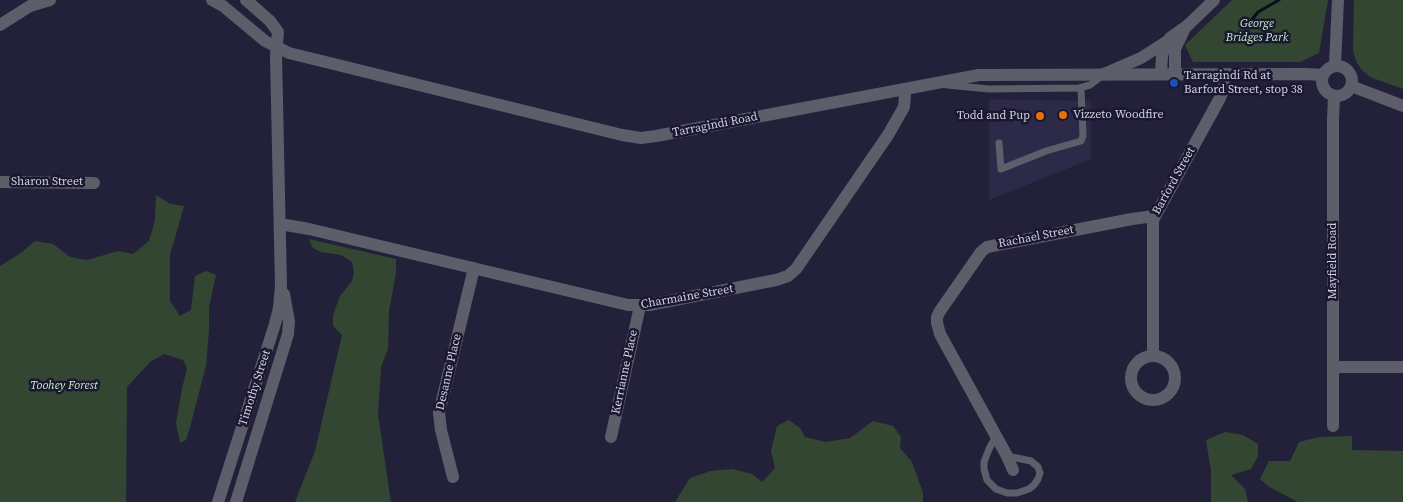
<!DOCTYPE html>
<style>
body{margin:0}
canvas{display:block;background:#23213a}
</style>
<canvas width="1403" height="502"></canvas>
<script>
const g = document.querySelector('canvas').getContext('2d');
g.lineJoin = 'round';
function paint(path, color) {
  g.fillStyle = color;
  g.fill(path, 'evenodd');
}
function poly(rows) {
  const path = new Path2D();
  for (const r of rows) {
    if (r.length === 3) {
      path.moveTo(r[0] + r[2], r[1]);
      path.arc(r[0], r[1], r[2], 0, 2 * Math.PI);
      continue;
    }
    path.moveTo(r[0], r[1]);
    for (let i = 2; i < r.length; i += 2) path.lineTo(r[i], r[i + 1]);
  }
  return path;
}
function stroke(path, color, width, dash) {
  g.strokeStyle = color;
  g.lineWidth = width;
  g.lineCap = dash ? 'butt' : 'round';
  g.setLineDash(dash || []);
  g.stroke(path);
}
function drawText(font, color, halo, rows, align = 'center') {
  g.font = font + ' "Source Serif 4",serif';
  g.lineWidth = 5;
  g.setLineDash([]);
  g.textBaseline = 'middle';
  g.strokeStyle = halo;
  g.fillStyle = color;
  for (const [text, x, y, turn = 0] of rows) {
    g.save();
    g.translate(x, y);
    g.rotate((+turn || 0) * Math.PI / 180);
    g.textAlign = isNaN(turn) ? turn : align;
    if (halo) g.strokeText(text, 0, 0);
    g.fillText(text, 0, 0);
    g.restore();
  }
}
const built = poly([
 [989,99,1091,101,1091,159,989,200]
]);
const green = poly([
 [1232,0,1328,0,1319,53,1300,62,1193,62,1185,45],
 [1354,0,1403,0,1403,89,1370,77,1361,69,1356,61,1353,50],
 [156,195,170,204,184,206,170,255,170,301,180,316,191,310,195,276,206,271,216,275,209,307,209,330,206,366,190,427,186,440,180,443,176,423,182,389,187,368,183,360,164,354,150,362,127,387,126,502,0,502,0,266,21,253,35,241,53,244,70,257,87,260,118,251,133,254,149,241,155,220],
 [309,239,396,259,396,273,389,311,388,349,381,367,378,414,391,502,295,502,315,451,342,335,333,326,333,315,340,296,352,281,354,272,352,262,341,255,321,252,313,248],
 [789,420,800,428,805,437,826,442,850,438,873,421,893,426,901,437,900,448,912,462,923,493,923,502,675,502,690,478,710,471,732,469,752,474,762,482,775,468,771,451,777,426],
 [1225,432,1243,435,1258,444,1258,456,1251,469,1231,475,1245,489,1248,502,1211,502,1211,471,1206,440],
 [1352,436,1352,450,1403,451,1403,502,1298,502,1269,487,1260,479,1269,461,1290,461,1299,442,1319,437]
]);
const stream = poly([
 [1247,26,1258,12,1279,0]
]);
const service = poly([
 [947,85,989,89,1079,88,1090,85,1102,76],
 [999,143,1001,169,1046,151,1081,141,1083,136,1081,88],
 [996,436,989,449,984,462,984,469,987,480,996,489,1007,493,1017,493,1029,489,1034,485,1038,479,1040,473,1038,467,1031,461,1007,456]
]);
const minor = poly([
 [1104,74,1141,58,1166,42],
 [1161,74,1162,56,1165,44,1170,38,1187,26,1214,0],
 [1175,74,1175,49,1185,28],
 [0,182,94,183],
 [280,224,309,229,628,305,649,305,776,280,788,276,796,269,888,135,904,107,905,96,903,89],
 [1153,378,22],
 [1153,356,1153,220,1220,98,1223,91,1224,74],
 [1333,367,1403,367],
 [1333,426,1333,120,1334,96],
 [611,437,640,306],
 [1013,470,1007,456,940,334,937,323,937,317,940,311,981,252,987,247,1132,219,1154,216],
 [453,477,441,430,439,413,474,268],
 [218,502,275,324,279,308,281,286,276,56,278,32,270,21,246,0],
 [236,502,288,334,289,321,284,294]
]);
const tertiary = poly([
 [212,0,223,6,265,41,289,53,622,135,641,138,656,136,979,75,1306,74,1323,75],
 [0,25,30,6,50,0],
 [1335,65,1338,0],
 [1337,81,15],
 [1351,86,1403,106]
]);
const markers = [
 [1174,83,5,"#1a4fb4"],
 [1063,115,5,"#e8710a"],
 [1040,116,5,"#e8710a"]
];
const parkNames = [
 ["George",1257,24],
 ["Bridges Park",1257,38],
 ["Toohey Forest",64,386]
];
const poiNames = [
 ["Tarragindi Rd at",1184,76],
 ["Barford Street, stop 38",1184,90],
 ["Vizzeto Woodfire",1073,115],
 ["Todd and Pup",1030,116,"right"]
];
const streetNames = [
 ["Tarragindi Road",715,125,-11],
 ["Barford Street",1174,181,-61],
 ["Sharon Street",47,182],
 ["Rachael Street",1036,237,-11],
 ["Mayfield Road",1333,261,-90],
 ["Charmaine Street",687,297,-10],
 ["Desanne Place",449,372,-77],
 ["Kerrianne Place",625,372,-78],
 ["Timothy Street",255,388,-72]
];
paint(built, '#2c2949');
paint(green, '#324632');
stroke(stream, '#00121b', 3);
stroke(service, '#5d5e6a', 7);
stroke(minor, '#5d5e6a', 12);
stroke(tertiary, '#5d5e6a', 12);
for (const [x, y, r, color] of markers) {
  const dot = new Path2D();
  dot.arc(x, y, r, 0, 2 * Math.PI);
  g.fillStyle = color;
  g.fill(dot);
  stroke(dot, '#1a1730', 2);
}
drawText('italic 12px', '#c2ecc1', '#1a1730', parkNames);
drawText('12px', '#d0d0e1', '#1a1730', poiNames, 'left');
drawText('12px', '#d0d0e1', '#1a1730', streetNames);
</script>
